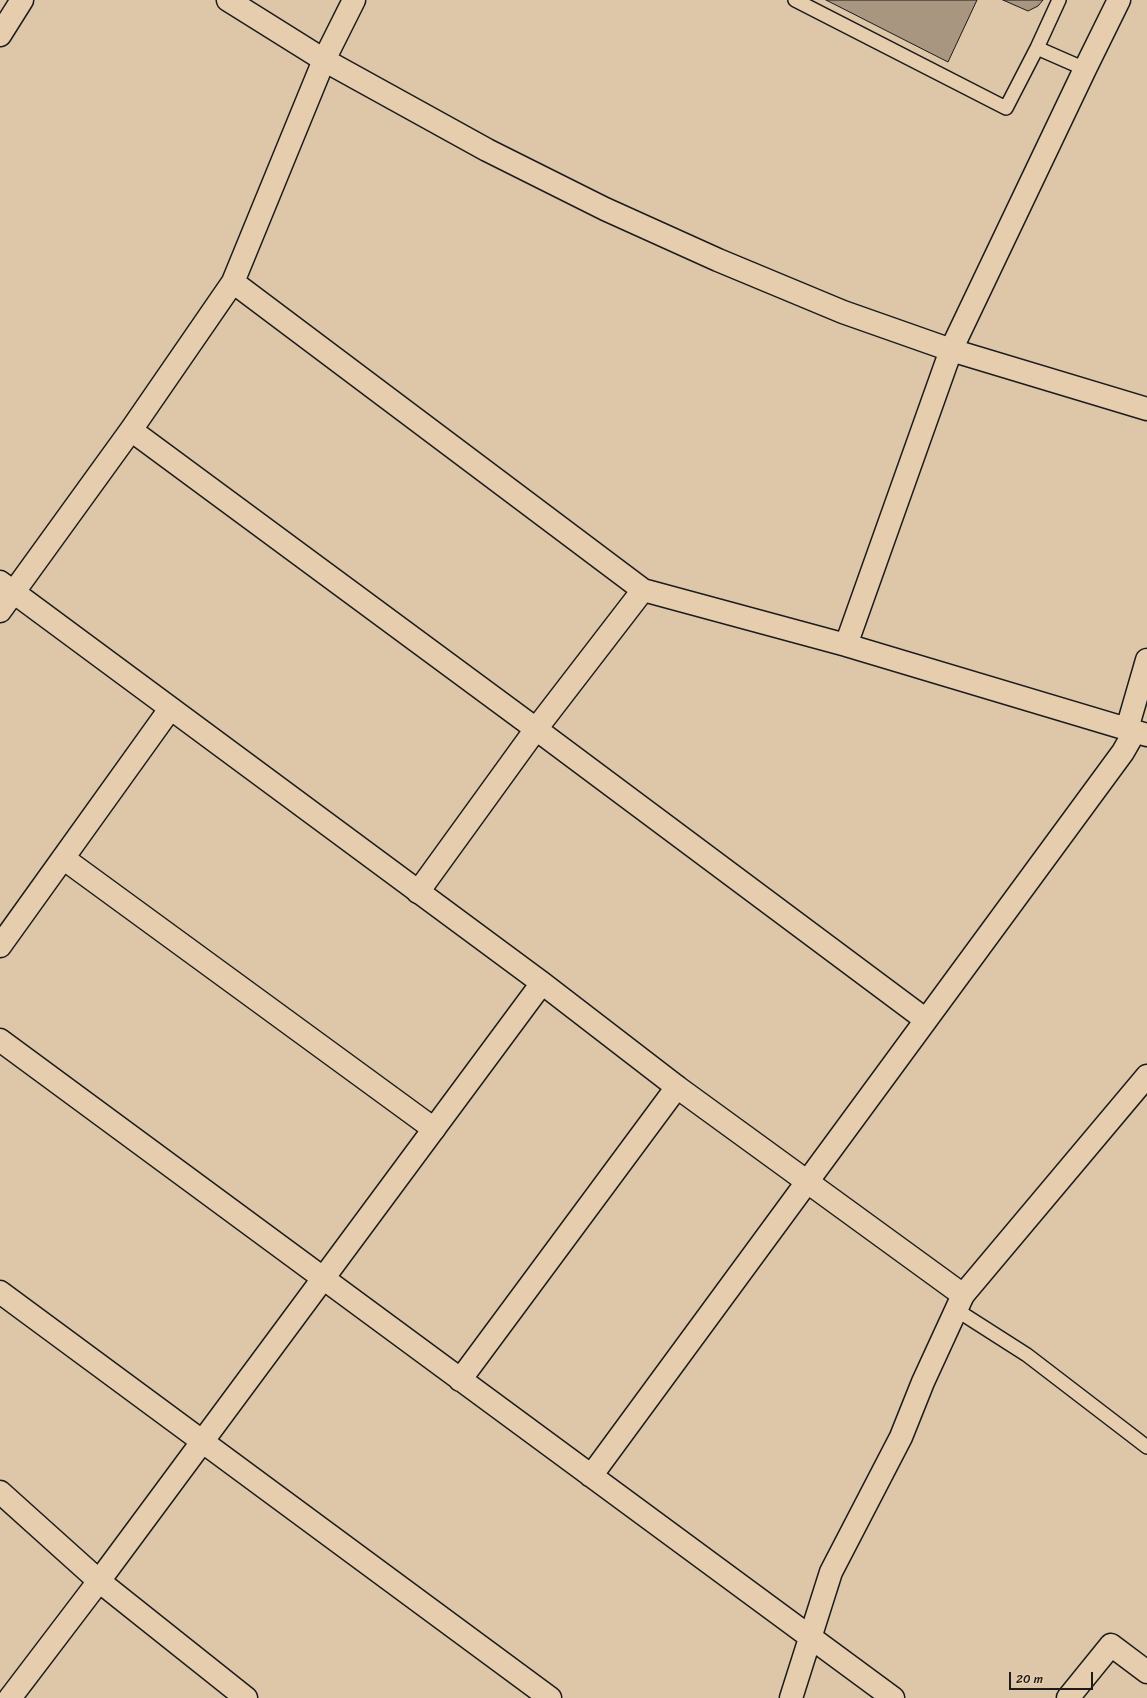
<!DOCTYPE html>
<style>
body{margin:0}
#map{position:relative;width:1147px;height:1698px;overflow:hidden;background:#dec6a8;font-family:Sriracha,sans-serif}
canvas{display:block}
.scale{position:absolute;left:1009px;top:1672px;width:84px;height:18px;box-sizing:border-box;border:2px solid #1c1c1c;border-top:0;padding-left:5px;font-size:12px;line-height:14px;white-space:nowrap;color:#1c1c1c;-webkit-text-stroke:3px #e6cdae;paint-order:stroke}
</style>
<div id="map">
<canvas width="1147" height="1698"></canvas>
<div class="scale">20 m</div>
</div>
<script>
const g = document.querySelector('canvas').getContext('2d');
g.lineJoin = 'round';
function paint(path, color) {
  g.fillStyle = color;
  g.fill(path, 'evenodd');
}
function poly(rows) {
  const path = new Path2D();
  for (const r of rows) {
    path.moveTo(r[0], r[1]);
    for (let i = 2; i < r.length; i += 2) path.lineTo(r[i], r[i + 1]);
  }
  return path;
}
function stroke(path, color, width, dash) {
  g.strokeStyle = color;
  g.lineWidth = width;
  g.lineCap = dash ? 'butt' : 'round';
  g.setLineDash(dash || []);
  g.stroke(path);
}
const building = poly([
 [826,0,977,0,948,62,826,0],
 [1003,0,1043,0,1038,6,1028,11,1003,0]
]);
const lane = poly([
 [795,0,1006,108,1037,48,1059,0],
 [1037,48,1085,69],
 [955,1309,1027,1355,1147,1447]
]);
const street = poly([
 [233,282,643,590,536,729,418,892],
 [131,430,536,729,926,1020],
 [643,590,846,645,1147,735],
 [0,611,131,430,233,282,324,60,354,0],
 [846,645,951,350,1085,69,1119,0],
 [1127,729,1147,660],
 [63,858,434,1129],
 [0,946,170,709],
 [0,1040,893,1698],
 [460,1380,677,1087],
 [591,1476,1123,752,1135,731],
 [0,1492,99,1581,10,1698],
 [99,1581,246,1698],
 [791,1698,831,1572,901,1437,923,1382,963,1295,1147,1076],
 [1068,1698,1111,1645,1147,1672]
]);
const secondary = poly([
 [228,0,324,60,487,150,605,209,718,260,843,312,951,350,1147,409],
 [0,35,22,0],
 [0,582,542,983,677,1087,963,1295],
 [0,1292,550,1698],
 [99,1581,542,983]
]);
paint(building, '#a89681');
stroke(building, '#1c1c1c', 1);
stroke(lane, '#1c1c1c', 16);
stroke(street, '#1c1c1c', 25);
stroke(secondary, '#1c1c1c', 25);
stroke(lane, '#e6cdae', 13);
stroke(street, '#e6cdae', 22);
stroke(secondary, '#e6cdae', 22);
</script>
